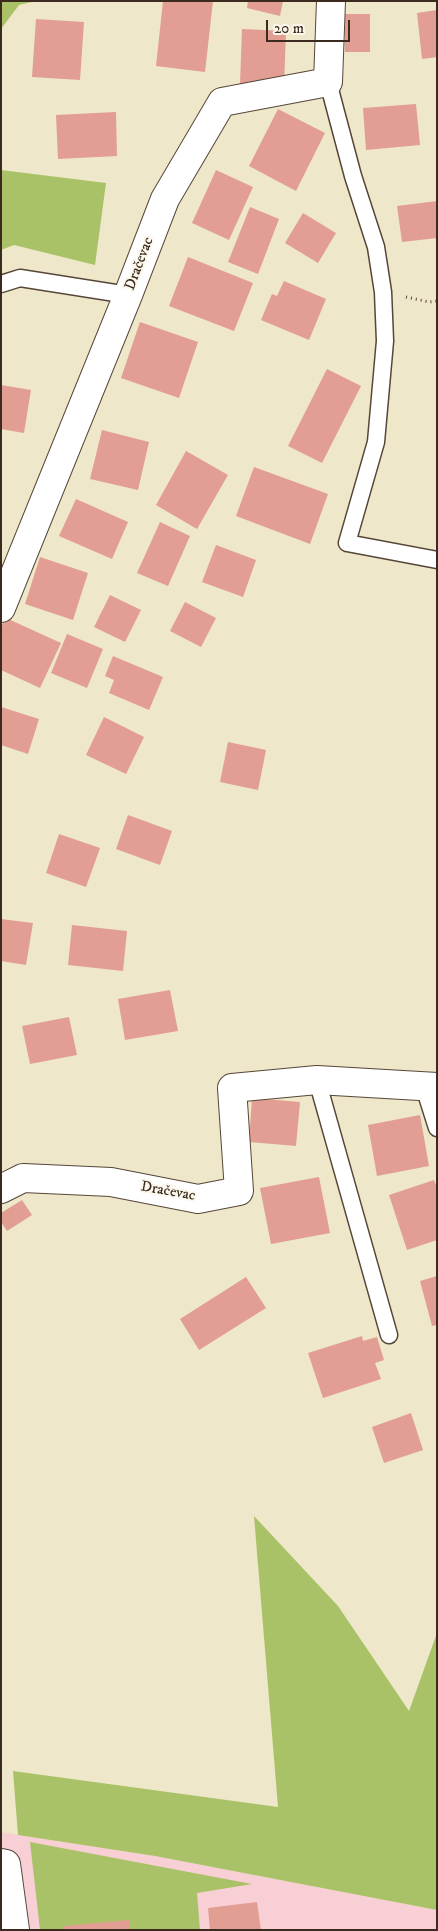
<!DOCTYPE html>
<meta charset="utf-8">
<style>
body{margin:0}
#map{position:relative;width:438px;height:1931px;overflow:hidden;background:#eee7c9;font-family:"IM FELL DW Pica",serif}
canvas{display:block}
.frame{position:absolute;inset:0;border:2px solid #3b2a1e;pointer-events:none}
.scale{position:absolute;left:266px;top:20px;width:84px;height:22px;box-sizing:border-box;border:2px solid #3b2a1e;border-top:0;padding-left:6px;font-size:15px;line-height:18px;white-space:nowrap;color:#3b2a1e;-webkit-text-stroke:4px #fbf7ec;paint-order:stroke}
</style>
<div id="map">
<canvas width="438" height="1931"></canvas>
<div class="frame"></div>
<div class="scale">20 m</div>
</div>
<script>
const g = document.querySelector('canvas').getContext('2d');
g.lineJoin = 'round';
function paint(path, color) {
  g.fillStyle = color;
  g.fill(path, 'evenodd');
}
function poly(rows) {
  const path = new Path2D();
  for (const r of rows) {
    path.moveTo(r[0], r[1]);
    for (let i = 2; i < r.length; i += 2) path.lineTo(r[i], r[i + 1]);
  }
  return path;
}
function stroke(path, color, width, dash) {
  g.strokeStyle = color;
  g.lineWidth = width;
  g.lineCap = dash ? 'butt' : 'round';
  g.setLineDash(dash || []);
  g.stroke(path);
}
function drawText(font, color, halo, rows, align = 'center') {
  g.font = font + ' "IM FELL DW Pica",serif';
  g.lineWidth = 4;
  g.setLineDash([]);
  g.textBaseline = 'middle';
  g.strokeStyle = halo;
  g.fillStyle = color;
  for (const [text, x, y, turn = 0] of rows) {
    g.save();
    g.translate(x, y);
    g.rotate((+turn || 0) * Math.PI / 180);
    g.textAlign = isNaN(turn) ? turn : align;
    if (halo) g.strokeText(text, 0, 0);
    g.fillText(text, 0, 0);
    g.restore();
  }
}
const built = poly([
 [1,1832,155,1856,437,1910,437,1930,1,1930]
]);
const green = poly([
 [1,1,36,1,19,5,1,29],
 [1,170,106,183,95,265,14,245,1,250],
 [254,1516,338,1606,409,1711,437,1633,437,1910,155,1856,18,1835,13,1771,278,1807],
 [30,1842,252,1884,197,1893,200,1930,40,1930]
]);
const building = poly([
 [163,1,213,1,205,72,156,66],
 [248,1,283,1,280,16,247,8],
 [437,10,437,57,422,59,417,13],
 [345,14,370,14,370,52,345,52],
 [36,19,84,22,80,80,32,77],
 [242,29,286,31,284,86,240,84],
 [416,104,420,145,366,150,363,108],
 [278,109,325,133,296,191,249,166],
 [116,112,117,156,58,159,56,115],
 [216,170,253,187,229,240,192,223],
 [437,201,437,238,402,242,397,206],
 [250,207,279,219,258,274,228,262],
 [303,213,336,233,318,263,285,243],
 [188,257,253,283,234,331,169,306],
 [284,281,326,299,309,340,261,320,272,294,277,296],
 [140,322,198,342,179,398,121,378],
 [327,369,361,386,322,463,288,446],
 [1,385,31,390,24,433,1,429],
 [102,430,149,442,138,490,90,479],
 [186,451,228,475,197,529,156,505],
 [254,467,328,494,310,544,236,516],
 [76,499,128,522,112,559,59,536],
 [160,522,190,536,168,586,137,573],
 [216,545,256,560,243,597,202,582],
 [40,557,88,573,73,620,25,604],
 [110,595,141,610,125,642,94,627],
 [185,602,216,618,201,647,170,631],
 [6,618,61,643,40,688,1,670,1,627],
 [67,634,103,649,87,688,51,673],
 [113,656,163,677,149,710,109,693,114,680,105,676],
 [1,707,39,719,28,754,1,745],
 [104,717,144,737,126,774,86,755],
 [228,742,266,750,258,790,220,782],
 [128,815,172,831,160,865,116,849],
 [59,834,100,848,86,887,46,873],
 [1,919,33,923,26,965,1,961],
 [72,925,127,931,123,971,68,965],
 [170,990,178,1031,125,1040,118,999],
 [69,1017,77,1055,30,1064,22,1026],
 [252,1098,300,1102,296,1146,249,1142],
 [420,1115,429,1166,377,1176,368,1125],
 [319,1177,330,1233,271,1244,260,1188],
 [434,1180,437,1188,437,1240,407,1250,389,1195],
 [22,1200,32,1215,7,1231,1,1222,1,1213],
 [437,1276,437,1325,432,1326,420,1281],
 [246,1277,266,1308,199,1350,180,1319],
 [362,1336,363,1341,377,1337,384,1360,375,1363,381,1379,323,1398,308,1353],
 [411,1413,423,1450,384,1463,372,1427],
 [257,1902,261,1930,210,1930,208,1908],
 [129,1920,130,1930,64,1930,64,1926]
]);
const path = poly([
 [406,297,429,302,437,301]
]);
const service = poly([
 [328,82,353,176,376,247,383,292,385,341,376,442,347,543,437,560],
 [1,284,20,278,128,295],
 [317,1080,389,1335],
 [424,1087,437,1128]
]);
const minor = poly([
 [1,608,128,295,165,199,222,102,328,82,331,1],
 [1,1189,23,1178,111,1182,198,1199,239,1191,232,1088,317,1080,437,1087],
 [1,1863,6,1864,15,1930]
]);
const streetNames = [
 ["Dračevac",140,264,-69],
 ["Dračevac",168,1192,10]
];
paint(built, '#f7cfd4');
paint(green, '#aac267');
paint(building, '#e29e93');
stroke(service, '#564638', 19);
stroke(minor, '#564638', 30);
stroke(path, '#564638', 3, [1, 4]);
stroke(service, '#fff', 16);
stroke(minor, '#fff', 28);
drawText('15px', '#3b2a1e', '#fbf7ec', streetNames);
</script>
